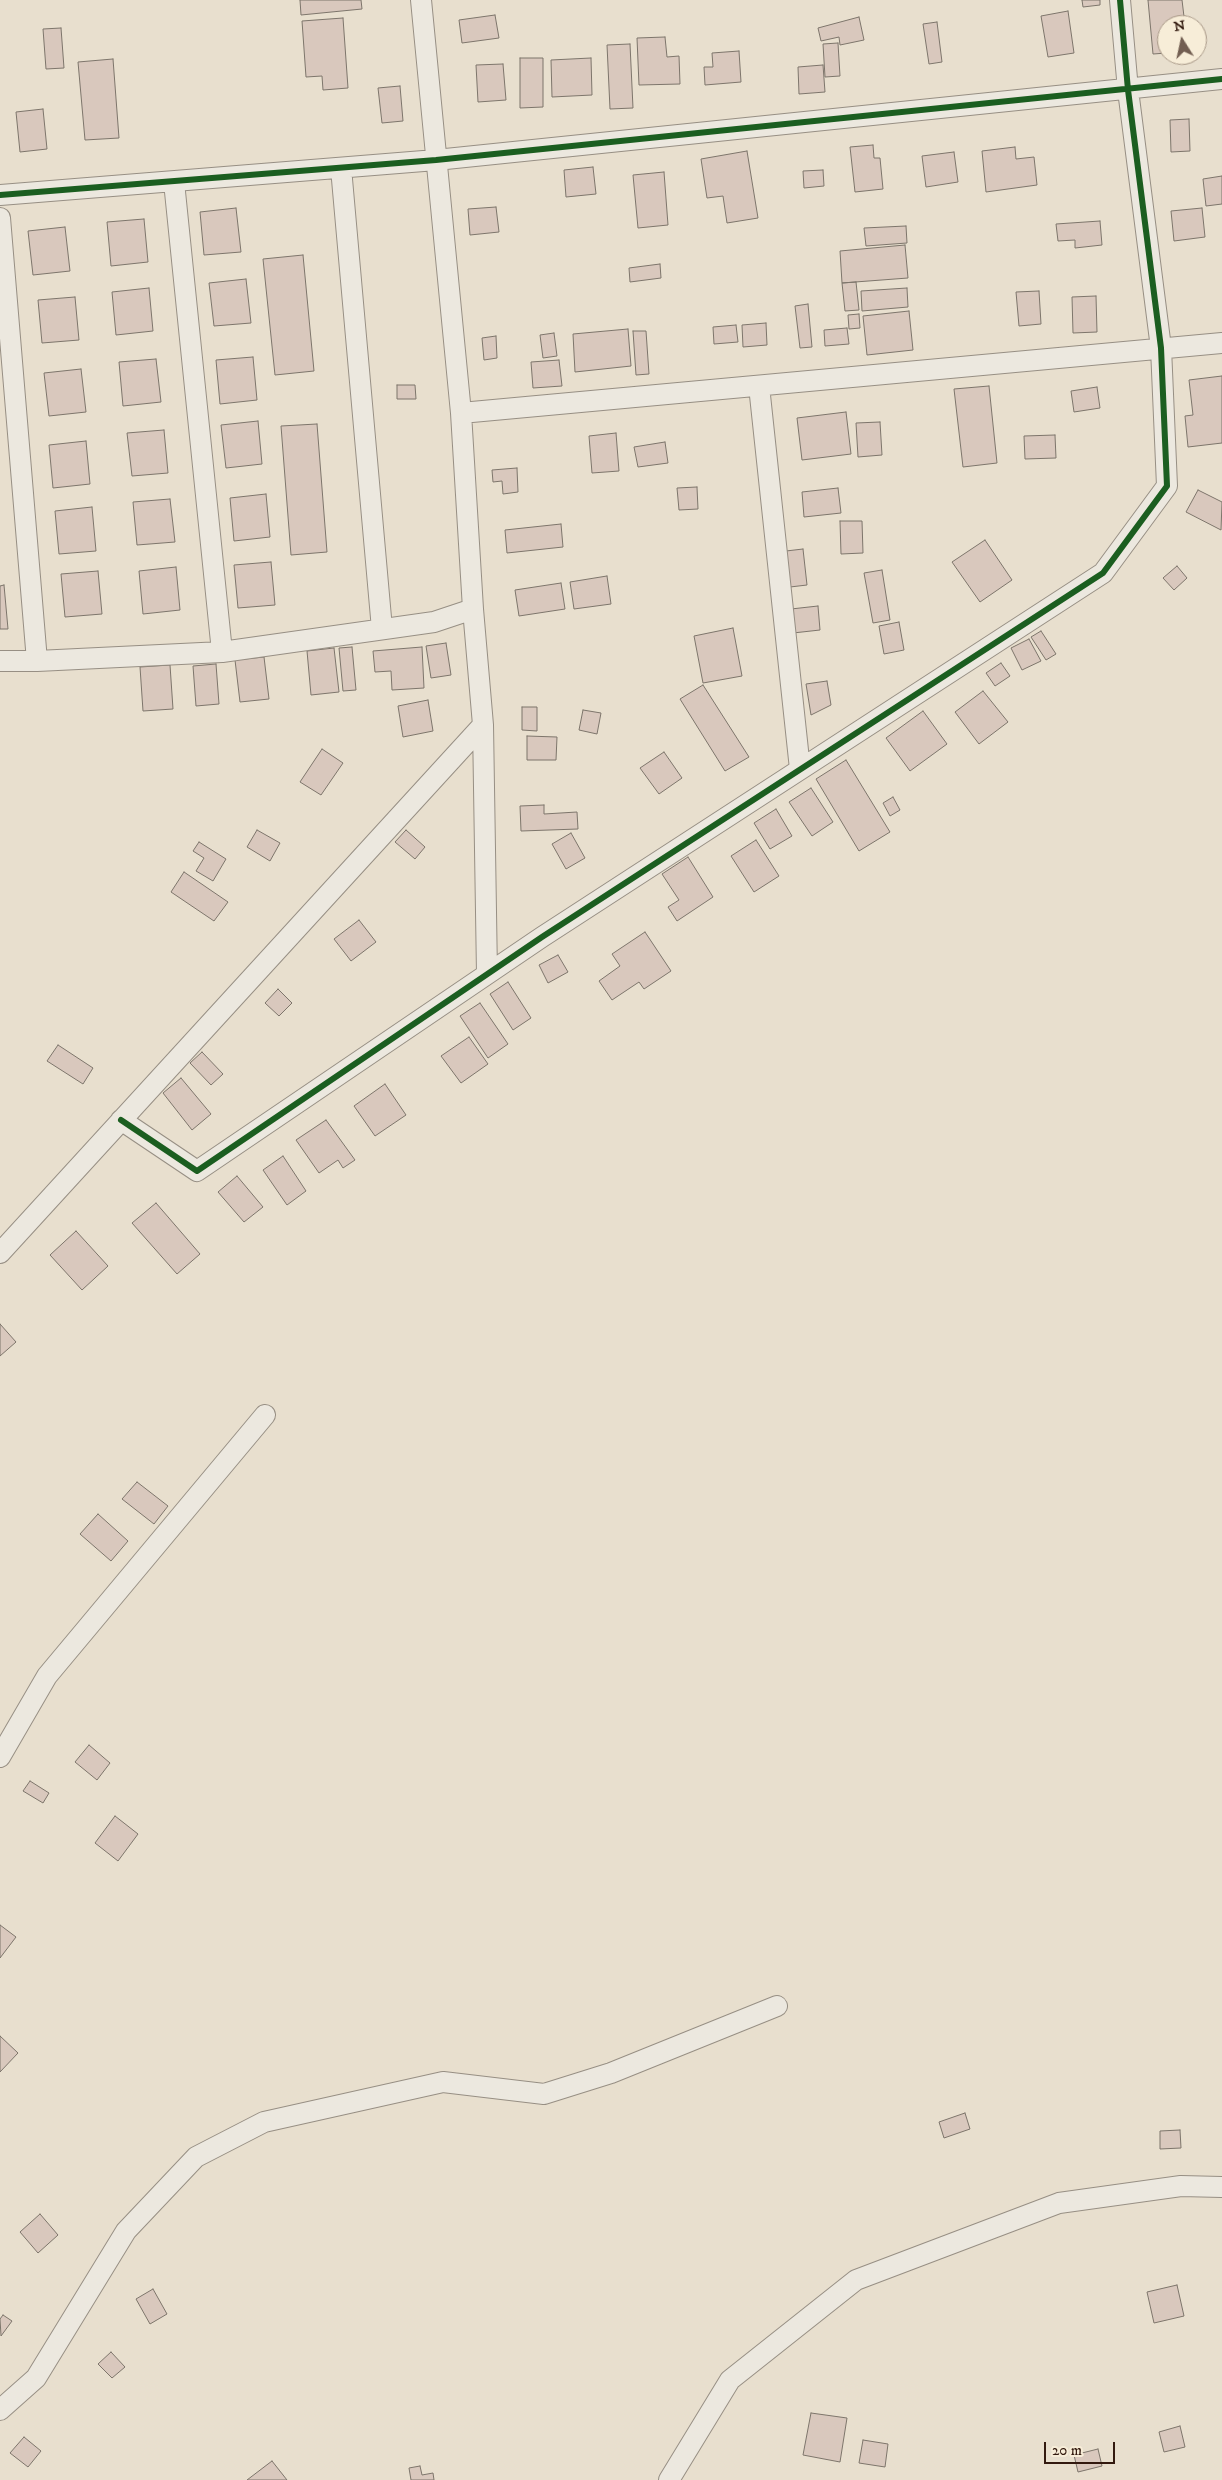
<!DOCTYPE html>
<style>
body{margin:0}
#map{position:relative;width:1222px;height:2480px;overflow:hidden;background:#e8dfce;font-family:"IM FELL DW Pica",serif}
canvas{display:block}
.north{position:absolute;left:1157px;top:15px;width:50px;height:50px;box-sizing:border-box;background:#f7edd8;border:1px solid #a89887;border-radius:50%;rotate:350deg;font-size:14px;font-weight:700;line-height:20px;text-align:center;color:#32190e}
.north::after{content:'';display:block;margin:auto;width:18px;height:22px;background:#725e51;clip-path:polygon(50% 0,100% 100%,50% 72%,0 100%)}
.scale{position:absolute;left:1044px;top:2442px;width:71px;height:22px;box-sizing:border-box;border:2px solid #32190e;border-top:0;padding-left:6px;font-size:15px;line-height:18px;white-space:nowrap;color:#32190e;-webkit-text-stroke:4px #f7edd8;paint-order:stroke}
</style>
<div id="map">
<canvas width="1222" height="2480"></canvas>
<div class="north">N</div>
<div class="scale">20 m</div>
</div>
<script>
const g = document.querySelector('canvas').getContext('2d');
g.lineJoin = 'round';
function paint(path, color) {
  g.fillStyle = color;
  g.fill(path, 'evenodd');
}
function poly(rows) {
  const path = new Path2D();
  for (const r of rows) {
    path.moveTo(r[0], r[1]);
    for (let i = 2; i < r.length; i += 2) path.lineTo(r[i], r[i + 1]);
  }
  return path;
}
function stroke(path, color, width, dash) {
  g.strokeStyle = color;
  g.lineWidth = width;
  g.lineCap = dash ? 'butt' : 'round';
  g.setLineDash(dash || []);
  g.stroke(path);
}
const building = poly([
 [300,0,361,0,362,9,301,15,300,0],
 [1082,0,1100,0,1100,5,1083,7,1082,0],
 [1148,0,1182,0,1185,25,1167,25,1167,53,1153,54,1148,0],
 [1068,11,1074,53,1048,57,1041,16,1068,11],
 [495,15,499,38,462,43,459,20,495,15],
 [859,17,864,40,840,45,839,37,821,41,818,28,859,17],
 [343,18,348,88,323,90,322,76,306,77,302,21,343,18],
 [937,22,942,62,929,64,923,24,937,22],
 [61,28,64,68,46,69,43,29,61,28],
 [665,37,667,57,679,56,680,84,639,85,637,38,665,37],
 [838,43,840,76,825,77,823,44,838,43],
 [630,44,633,108,610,109,607,45,630,44],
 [739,51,741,82,705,85,704,67,713,67,712,53,739,51],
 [520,58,543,58,543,107,520,108,520,58],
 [591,58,592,95,552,97,551,60,591,58],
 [113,59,119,138,85,140,78,62,113,59],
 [503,64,506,100,478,102,476,65,503,64],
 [823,65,825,92,799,94,798,67,823,65],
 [400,86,403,121,382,123,378,88,400,86],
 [43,109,47,149,20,152,16,112,43,109],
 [1189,119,1190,151,1171,152,1170,120,1189,119],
 [873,145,874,158,880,158,883,189,855,192,850,147,873,145],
 [1015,147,1016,159,1034,157,1037,185,986,192,982,151,1015,147],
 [747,151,758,218,727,223,723,196,707,198,701,159,747,151],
 [954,152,958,182,926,187,922,156,954,152],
 [593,167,596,194,566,197,564,170,593,167],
 [823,170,824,186,804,188,803,171,823,170],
 [664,172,668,225,638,228,633,175,664,172],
 [1222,176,1222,204,1206,206,1203,179,1222,176],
 [496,207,499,232,470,235,468,209,496,207],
 [236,208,241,252,204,255,200,212,236,208],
 [1202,208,1205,237,1174,241,1171,211,1202,208],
 [144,219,148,262,111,266,107,222,144,219],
 [1100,221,1102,245,1075,248,1075,240,1058,241,1056,224,1100,221],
 [906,226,907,243,866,246,864,228,906,226],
 [65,227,70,271,33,275,28,231,65,227],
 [905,245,908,278,842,283,840,251,905,245],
 [303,255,314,371,275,375,263,259,303,255],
 [660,264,661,278,630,282,629,268,660,264],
 [246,279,251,323,214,326,209,283,246,279],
 [856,282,859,310,845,311,842,283,856,282],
 [149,288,153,331,116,335,112,292,149,288],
 [907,288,908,307,862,311,861,291,907,288],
 [1039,291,1041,324,1019,326,1016,292,1039,291],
 [1096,296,1097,332,1073,333,1072,297,1096,296],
 [75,297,79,340,42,343,38,300,75,297],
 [808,304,812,347,800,348,795,306,808,304],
 [909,311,913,350,867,355,863,316,909,311],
 [859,314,860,328,849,329,848,315,859,314],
 [766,323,767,345,743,347,742,325,766,323],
 [736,325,738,342,714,344,713,327,736,325],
 [847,328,849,344,825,346,824,330,847,328],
 [628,329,631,366,575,372,573,334,628,329],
 [633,331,646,331,649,374,636,375,633,331],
 [554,333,557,356,543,358,540,335,554,333],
 [496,336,497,358,484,360,482,338,496,336],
 [253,357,257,400,220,404,216,360,253,357],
 [156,359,161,402,123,406,119,362,156,359],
 [559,360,562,386,533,388,531,362,559,360],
 [81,369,86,412,49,416,44,373,81,369],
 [1222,376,1222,443,1188,447,1185,416,1193,415,1189,380,1222,376],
 [397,385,415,385,416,399,397,399,397,385],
 [989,386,997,463,963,467,954,389,989,386],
 [1097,387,1100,408,1074,412,1071,391,1097,387],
 [846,412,851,454,802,460,797,418,846,412],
 [258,421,262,464,226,468,221,425,258,421],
 [880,422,882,455,858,457,856,423,880,422],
 [317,424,327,552,291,555,281,426,317,424],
 [164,430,168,473,132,476,127,433,164,430],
 [616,433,619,471,592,473,589,436,616,433],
 [1055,435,1056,458,1025,459,1024,436,1055,435],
 [86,441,90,484,53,488,49,445,86,441],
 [665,442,668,463,638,467,634,447,665,442],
 [517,468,518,492,503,494,502,481,493,482,492,470,517,468],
 [697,487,698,509,679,510,677,488,697,487],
 [838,488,841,513,804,517,802,492,838,488],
 [1198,490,1222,502,1221,530,1186,512,1198,490],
 [266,494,270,537,234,541,230,498,266,494],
 [170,499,175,542,137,545,133,502,170,499],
 [92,507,96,551,59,554,55,511,92,507],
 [840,521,862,521,863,553,841,554,840,521],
 [561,524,563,547,507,553,505,530,561,524],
 [985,540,1012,580,980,602,952,562,985,540],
 [803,549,807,585,790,587,786,551,803,549],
 [271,562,275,605,238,608,234,565,271,562],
 [1177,566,1187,578,1174,590,1163,578,1177,566],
 [176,567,180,610,143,614,139,571,176,567],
 [882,570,890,620,873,623,864,573,882,570],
 [98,571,102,614,65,617,61,574,98,571],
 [607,576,611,604,574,609,570,582,607,576],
 [561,583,565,609,519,616,515,590,561,583],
 [4,585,8,629,0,629,0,586,4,585],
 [818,606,820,630,793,633,791,609,818,606],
 [899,622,904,650,884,654,879,626,899,622],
 [733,628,742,676,703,683,694,636,733,628],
 [1041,631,1056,654,1046,660,1031,637,1041,631],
 [1029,639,1041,661,1022,670,1011,648,1029,639],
 [446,643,451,675,431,678,426,646,446,643],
 [352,647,356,690,343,691,339,648,352,647],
 [422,647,424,688,392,690,391,671,375,672,373,651,422,647],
 [334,648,339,692,311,695,307,651,334,648],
 [264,657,269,699,240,702,235,660,264,657],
 [1001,663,1010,676,995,686,986,673,1001,663],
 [216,664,219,704,196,706,193,666,216,664],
 [170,665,173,709,143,711,140,667,170,665],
 [827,681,831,705,811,715,806,684,827,681],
 [703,685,749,757,725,771,680,699,703,685],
 [983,691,1008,722,979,744,955,712,983,691],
 [428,700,433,731,403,737,398,706,428,700],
 [522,707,537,707,537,731,522,730,522,707],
 [583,710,601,713,597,734,579,730,583,710],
 [923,711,947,744,910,771,886,738,923,711],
 [527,736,557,737,556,760,527,760,527,736],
 [322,749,343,763,321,795,300,782,322,749],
 [664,752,682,778,659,794,640,768,664,752],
 [846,760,890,832,859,851,816,779,846,760],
 [811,788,833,822,812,836,789,802,811,788],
 [893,797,900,810,890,816,883,803,893,797],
 [544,805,544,814,577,812,578,829,521,831,520,806,544,805],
 [776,809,792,836,770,849,754,823,776,809],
 [257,830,280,843,270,861,247,847,257,830],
 [406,830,425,847,415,859,395,842,406,830],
 [571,833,585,858,566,869,552,844,571,833],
 [756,840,779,876,754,892,731,856,756,840],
 [199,842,226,859,213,881,196,871,204,858,193,851,199,842],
 [688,857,713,897,677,921,668,907,679,900,662,874,688,857],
 [184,872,228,902,214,921,171,892,184,872],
 [359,920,376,942,351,961,334,939,359,920],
 [645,932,671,971,644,989,639,982,612,1000,599,981,620,966,612,954,645,932],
 [558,955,568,972,548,983,539,965,558,955],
 [508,982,531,1018,513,1030,490,994,508,982],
 [278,989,292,1003,279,1016,265,1003,278,989],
 [480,1003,508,1044,488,1058,460,1016,480,1003],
 [469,1037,488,1064,461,1083,441,1056,469,1037],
 [58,1045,93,1068,83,1084,47,1061,58,1045],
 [202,1052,223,1074,211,1085,190,1063,202,1052],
 [181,1078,211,1114,192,1130,163,1093,181,1078],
 [385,1084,406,1115,375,1136,354,1106,385,1084],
 [326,1120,355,1160,343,1168,338,1160,319,1173,296,1140,326,1120],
 [283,1156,306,1191,287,1205,263,1170,283,1156],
 [237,1176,263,1207,244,1222,218,1192,237,1176],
 [156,1203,200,1254,177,1274,132,1223,156,1203],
 [76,1231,108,1266,82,1290,50,1255,76,1231],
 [0,1324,16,1342,0,1356,0,1324],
 [137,1482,168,1506,154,1524,122,1499,137,1482],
 [98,1514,128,1541,111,1561,80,1534,98,1514],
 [89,1745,110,1763,97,1780,75,1762,89,1745],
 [30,1781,49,1793,43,1803,23,1791,30,1781],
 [115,1816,138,1834,118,1861,95,1843,115,1816],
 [0,1925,16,1937,0,1958,0,1925],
 [0,2036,18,2053,0,2072,0,2036],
 [965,2113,970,2129,944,2138,939,2122,965,2113],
 [1180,2130,1181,2148,1160,2149,1160,2131,1180,2130],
 [40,2214,58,2235,38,2253,20,2232,40,2214],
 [1177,2285,1184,2316,1154,2323,1147,2292,1177,2285],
 [153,2289,167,2314,150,2324,136,2299,153,2289],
 [3,2315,12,2321,1,2336,0,2319,3,2315],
 [111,2352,125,2367,112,2378,98,2364,111,2352],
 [811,2413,847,2418,840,2462,803,2455,811,2413],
 [1180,2426,1185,2447,1164,2452,1159,2432,1180,2426],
 [24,2437,41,2451,28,2467,10,2453,24,2437],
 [863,2440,888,2444,885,2467,859,2463,863,2440],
 [1098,2449,1102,2466,1078,2472,1074,2455,1098,2449],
 [272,2461,287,2480,247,2480,272,2461],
 [420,2466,422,2475,433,2473,434,2480,411,2480,409,2468,420,2466]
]);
const street = poly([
 [421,0,461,413,473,609,483,725,487,974],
 [341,168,382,629],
 [174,182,222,652],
 [0,195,436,160,1222,79],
 [0,218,37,661],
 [759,386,800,769],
 [461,413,1222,343],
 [0,661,37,661,222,652,434,622,473,609],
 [121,1120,197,1171,542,937,1103,573,1167,486,1161,348,1128,90,1120,0],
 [0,1253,483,725],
 [0,1757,47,1676,265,1415],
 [0,2410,36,2378,126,2231,196,2157,264,2122,443,2082,544,2094,611,2073,777,2006],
 [669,2480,730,2380,856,2280,1059,2203,1181,2186,1222,2187]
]);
const cycleway = poly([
 [0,195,436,160,1222,79],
 [121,1120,197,1171,542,937,1103,573,1167,486,1161,348,1128,90,1120,0]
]);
paint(building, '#d9c8bd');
stroke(building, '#7d756b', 1);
stroke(street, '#978f84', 22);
stroke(street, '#ece8df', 20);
stroke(cycleway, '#1b5e20', 6);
</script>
